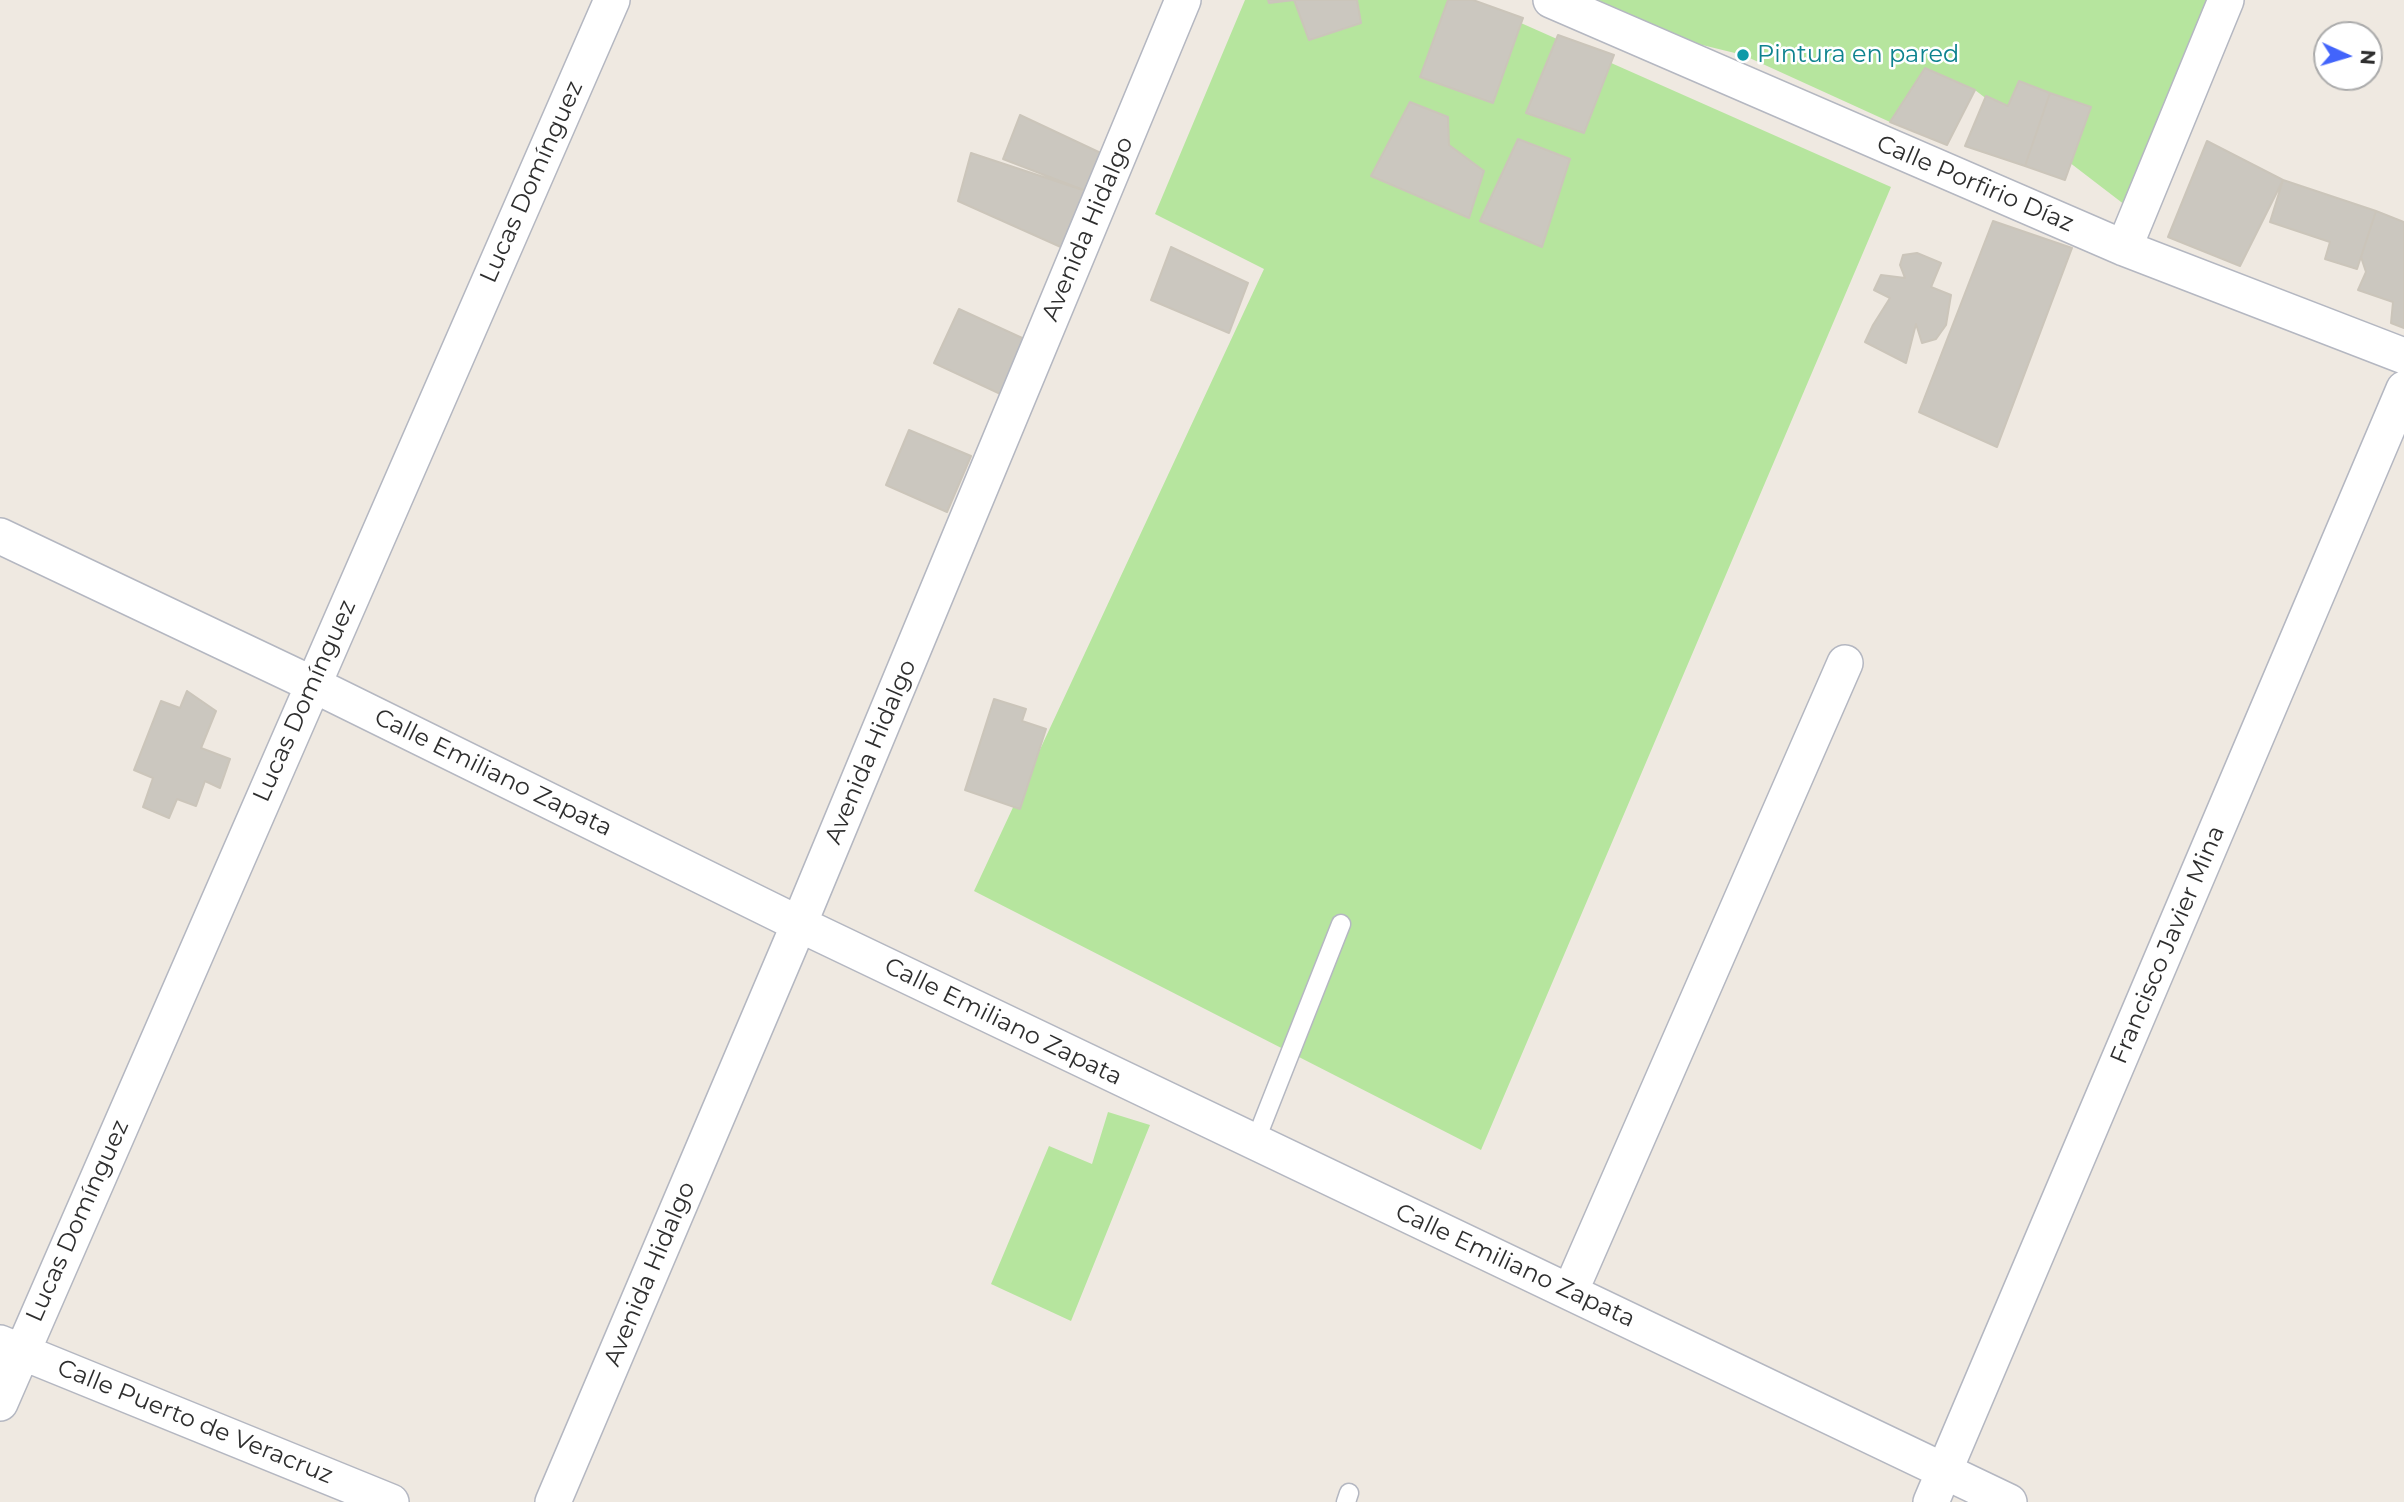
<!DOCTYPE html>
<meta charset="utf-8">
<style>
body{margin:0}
#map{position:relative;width:2404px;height:1502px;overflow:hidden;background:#efe9e1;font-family:Montserrat,sans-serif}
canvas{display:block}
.north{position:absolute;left:2313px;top:21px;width:70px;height:70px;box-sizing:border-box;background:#fff;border:2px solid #ababab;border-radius:50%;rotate:94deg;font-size:19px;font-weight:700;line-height:28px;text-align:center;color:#2e2e2e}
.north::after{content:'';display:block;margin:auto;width:24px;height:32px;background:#4264fb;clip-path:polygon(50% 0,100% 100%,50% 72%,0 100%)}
</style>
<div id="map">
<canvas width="2404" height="1502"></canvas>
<div class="north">N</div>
</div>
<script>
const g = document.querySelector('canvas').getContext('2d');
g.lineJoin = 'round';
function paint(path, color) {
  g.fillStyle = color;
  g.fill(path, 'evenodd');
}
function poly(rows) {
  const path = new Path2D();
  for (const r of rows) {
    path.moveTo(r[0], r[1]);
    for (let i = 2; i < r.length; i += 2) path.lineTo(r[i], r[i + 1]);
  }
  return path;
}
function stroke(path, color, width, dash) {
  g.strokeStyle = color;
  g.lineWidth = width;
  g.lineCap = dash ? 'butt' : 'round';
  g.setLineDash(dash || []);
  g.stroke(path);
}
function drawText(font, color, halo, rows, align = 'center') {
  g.font = font + ' Montserrat,sans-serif';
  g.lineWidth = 5;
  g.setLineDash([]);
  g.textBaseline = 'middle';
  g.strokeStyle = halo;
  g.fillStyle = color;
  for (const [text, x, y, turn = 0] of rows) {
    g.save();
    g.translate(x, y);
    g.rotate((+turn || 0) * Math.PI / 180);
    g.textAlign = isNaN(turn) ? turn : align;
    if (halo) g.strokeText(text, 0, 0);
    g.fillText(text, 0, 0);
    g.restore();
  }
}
const green = poly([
 [1245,0,1469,0,1891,187,1481,1150,974,891,1264,269,1155,214],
 [1591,0,2226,0,2125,205,1975,90,1925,68,1890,122,1743,55,1690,42],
 [1108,1112,1150,1125,1071,1321,991,1284,1049,1146,1092,1164]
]);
const building = poly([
 [1268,0,1357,0,1361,23,1309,40,1294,0,1269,3,1268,0],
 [1448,0,1473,0,1523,18,1493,103,1420,77,1448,0],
 [1558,35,1614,55,1584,133,1526,113,1558,35],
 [1925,68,1975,90,1947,145,1890,122,1925,68],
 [2019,81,2050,93,2025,166,1965,146,1986,96,2008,106,2019,81],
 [2050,93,2091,107,2065,180,2025,166,2050,93],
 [1410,102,1448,117,1449,145,1484,171,1469,218,1371,176,1410,102],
 [1020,115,1105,155,1086,191,1003,159,1020,115],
 [1518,139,1570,159,1542,247,1480,221,1518,139],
 [2207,141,2283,180,2240,266,2168,237,2207,141],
 [971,153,1086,191,1063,248,958,201,971,153],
 [2283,180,2376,211,2357,269,2325,259,2330,242,2270,222,2283,180],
 [2376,211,2404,222,2404,328,2391,323,2393,302,2358,290,2366,272,2361,257,2376,211],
 [1993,221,2072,248,1997,447,1919,412,1993,221],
 [1171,247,1248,283,1229,333,1151,300,1171,247],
 [1917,253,1941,263,1931,287,1951,295,1946,325,1936,339,1922,343,1916,324,1906,363,1865,342,1873,325,1890,298,1874,290,1881,275,1905,278,1900,265,1903,255,1917,253],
 [959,309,1033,343,1007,397,934,363,959,309],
 [909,430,971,456,947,512,886,485,909,430],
 [187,691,216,711,201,748,230,759,220,788,205,781,196,806,177,799,169,818,143,807,153,778,134,770,161,701,180,708,187,691],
 [994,699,1026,709,1022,721,1046,729,1020,809,965,790,994,699]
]);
const service = poly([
 [1255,1142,1341,924],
 [1346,1502,1349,1493]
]);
const minor = poly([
 [1551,0,2124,248,2404,356],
 [2124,248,2226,0],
 [0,536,312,684,799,924,2009,1502],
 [1570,1292,1845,663],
 [0,1343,391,1502],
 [0,1403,612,0],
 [553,1502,799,924,1183,0],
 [1931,1502,2404,389]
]);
const markers = [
 [1743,55,7,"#0f9aa8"]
];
const cultureNames = [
 ["Pintura en pared",1757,55]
];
const streetNames = [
 ["Lucas Domínguez",532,182,-66],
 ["Calle Porfirio Díaz",1975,184,23],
 ["Avenida Hidalgo",1088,229,-67],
 ["Lucas Domínguez",305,701,-66],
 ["Avenida Hidalgo",871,752,-67],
 ["Calle Emiliano Zapata",493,773,26],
 ["Francisco Javier Mina",2168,945,-67],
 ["Calle Emiliano Zapata",1003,1022,26],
 ["Lucas Domínguez",78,1221,-66],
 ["Calle Emiliano Zapata",1515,1266,25],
 ["Avenida Hidalgo",650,1274,-67],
 ["Calle Puerto de Veracruz",195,1422,22]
];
paint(green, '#b6e59e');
paint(building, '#cbc7bf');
stroke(building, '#cbc5ba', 2);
stroke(service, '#b4b7c1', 21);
stroke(minor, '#b4b7c1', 38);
stroke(service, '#fff', 18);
stroke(minor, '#fff', 35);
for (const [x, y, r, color] of markers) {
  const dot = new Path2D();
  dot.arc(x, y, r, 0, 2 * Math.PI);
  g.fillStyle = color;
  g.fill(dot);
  stroke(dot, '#fff', 2.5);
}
drawText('24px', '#0d838f', '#fff', cultureNames, 'left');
drawText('24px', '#2e2e2e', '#fff', streetNames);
</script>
